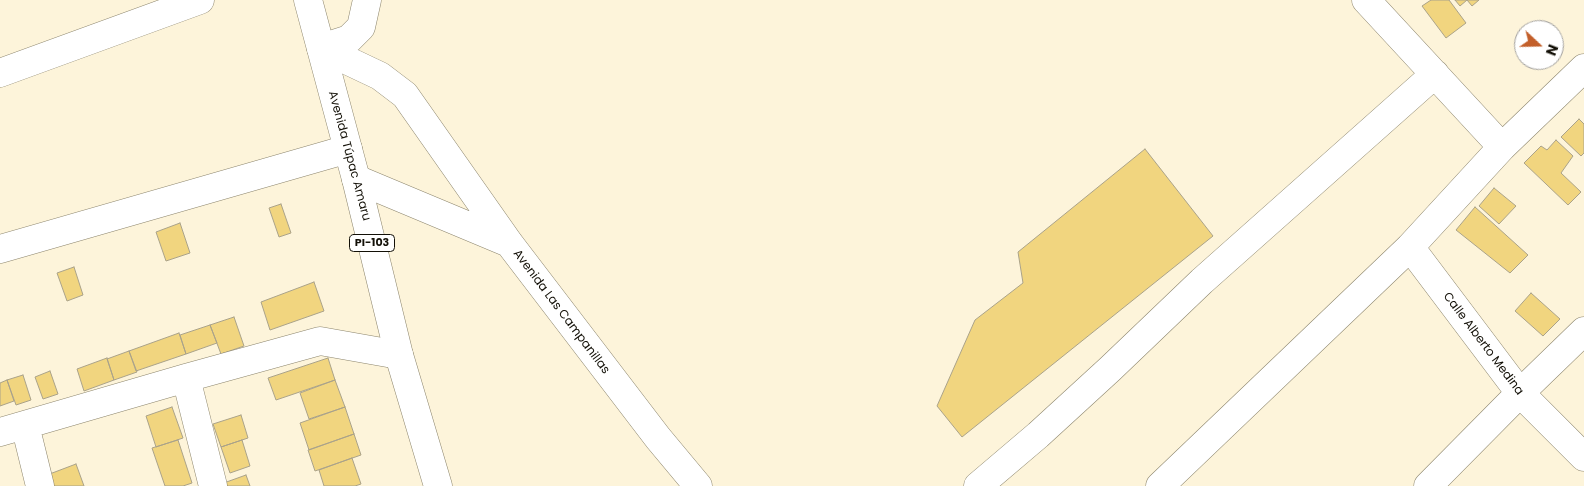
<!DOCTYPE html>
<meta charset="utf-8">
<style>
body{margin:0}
#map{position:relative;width:1584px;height:486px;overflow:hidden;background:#fdf4da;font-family:Poppins,sans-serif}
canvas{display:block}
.north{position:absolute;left:1514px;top:20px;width:50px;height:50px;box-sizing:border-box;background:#fff;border:1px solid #a19f9c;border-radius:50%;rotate:111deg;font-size:14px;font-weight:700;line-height:20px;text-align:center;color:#131007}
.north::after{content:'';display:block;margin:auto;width:18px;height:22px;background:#c35f2a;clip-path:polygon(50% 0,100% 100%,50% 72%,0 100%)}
</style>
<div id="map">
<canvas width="1584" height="486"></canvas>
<div class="north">N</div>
</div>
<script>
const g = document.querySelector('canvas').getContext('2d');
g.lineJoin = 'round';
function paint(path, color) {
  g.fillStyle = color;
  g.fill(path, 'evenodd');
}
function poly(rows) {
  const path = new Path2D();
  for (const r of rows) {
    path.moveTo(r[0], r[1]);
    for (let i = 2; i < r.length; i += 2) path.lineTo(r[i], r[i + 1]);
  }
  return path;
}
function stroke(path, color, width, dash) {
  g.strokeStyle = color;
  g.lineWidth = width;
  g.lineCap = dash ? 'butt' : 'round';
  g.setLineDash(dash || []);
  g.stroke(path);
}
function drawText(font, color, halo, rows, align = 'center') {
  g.font = font + ' Poppins,sans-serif';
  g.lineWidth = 4;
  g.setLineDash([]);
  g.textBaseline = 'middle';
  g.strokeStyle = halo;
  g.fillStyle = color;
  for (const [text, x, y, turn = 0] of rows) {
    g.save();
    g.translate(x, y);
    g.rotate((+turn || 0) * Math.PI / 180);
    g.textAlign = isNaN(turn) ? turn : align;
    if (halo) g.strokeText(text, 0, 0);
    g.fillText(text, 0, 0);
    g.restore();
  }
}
const building = poly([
 [1431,0,1449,0,1466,23,1446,38,1422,6,1431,0],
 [1455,0,1479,0,1472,6,1467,0,1460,6,1455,0],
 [1579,119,1584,124,1584,153,1581,156,1561,137,1579,119],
 [1556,140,1573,156,1561,173,1581,192,1568,205,1524,163,1541,146,1547,150,1556,140],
 [1145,149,1213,236,962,437,937,406,975,320,1023,283,1018,252,1145,149],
 [1494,188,1516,206,1499,224,1479,206,1494,188],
 [281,204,291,233,279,237,269,208,281,204],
 [1475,207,1528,255,1510,273,1456,230,1475,207],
 [180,223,190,253,166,261,156,232,180,223],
 [74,267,83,295,67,301,57,273,74,267],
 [314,282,324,311,270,330,261,302,314,282],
 [1531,293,1560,319,1543,336,1515,311,1531,293],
 [234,317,244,346,221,354,210,325,234,317],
 [210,325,217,343,186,354,180,335,210,325],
 [179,333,186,354,136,371,129,351,179,333],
 [129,351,137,372,114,380,107,359,129,351],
 [107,358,114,380,84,391,77,369,107,358],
 [328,358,335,380,276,400,268,378,328,358],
 [50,371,58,394,43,399,35,377,50,371],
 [23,375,31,400,16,405,7,380,23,375],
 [7,380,14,401,0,406,0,383,7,380],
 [335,380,345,407,309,419,300,393,335,380],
 [172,407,183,438,156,447,146,416,172,407],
 [345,407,354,434,309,450,300,423,345,407],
 [241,415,248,438,221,447,213,424,241,415],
 [354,434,361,455,315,471,308,450,354,434],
 [178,440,192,483,183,486,165,486,152,448,178,440],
 [242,440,250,466,230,473,221,447,242,440],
 [352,458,361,484,355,486,324,486,319,470,352,458],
 [76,464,84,486,51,486,47,475,76,464],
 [246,475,250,486,222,486,221,484,246,475]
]);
const minor = poly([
 [1366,0,1502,147],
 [321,48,380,76,405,95,509,243,658,438,698,486],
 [321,48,349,39,361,27,367,0],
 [0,73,200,0],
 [356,179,509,243],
 [1410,247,1520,393,1584,457],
 [0,249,348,149],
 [186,378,213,486],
 [25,425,40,486],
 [0,432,186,378,320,341,399,355],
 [978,486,1038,435,1110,369,1202,281,1435,74],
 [1160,486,1410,247,1502,147,1584,68],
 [1428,486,1520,393,1584,331]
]);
const major = poly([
 [308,0,356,179,399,355,438,486]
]);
const shields = [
 [372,243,45]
];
const shieldNames = [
 ["PI-103",372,243]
];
const streetNames = [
 ["Avenida Túpac Amaru",349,156,75],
 ["Avenida Las Campanillas",561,312,53],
 ["Calle Alberto Medina",1483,344,53]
];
paint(building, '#f1d57f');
stroke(building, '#aaa289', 1);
stroke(minor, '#8c856d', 29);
stroke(major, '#8c856d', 29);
stroke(minor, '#fff', 28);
stroke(major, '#fff', 28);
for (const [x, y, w] of shields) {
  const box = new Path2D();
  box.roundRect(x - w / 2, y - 8.5, w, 17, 4);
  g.fillStyle = '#fff';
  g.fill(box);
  stroke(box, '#131007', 1);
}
drawText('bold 11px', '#131007', null, shieldNames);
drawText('12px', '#131007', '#fff', streetNames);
</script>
